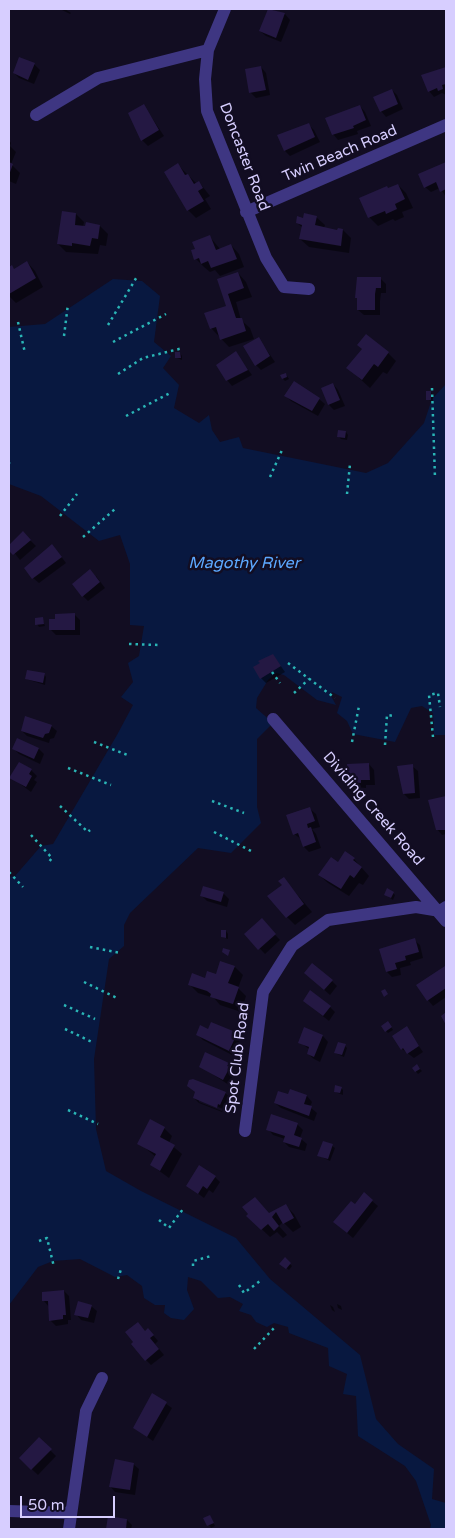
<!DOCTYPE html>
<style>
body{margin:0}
#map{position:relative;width:455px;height:1538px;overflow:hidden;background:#120d22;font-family:"Varela Round",sans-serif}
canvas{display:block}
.frame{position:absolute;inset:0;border:10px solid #d7ceff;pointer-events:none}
.scale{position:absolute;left:20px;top:1496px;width:95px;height:22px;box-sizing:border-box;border:2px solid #d7ceff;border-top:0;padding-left:6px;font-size:15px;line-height:18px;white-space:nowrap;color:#d7ceff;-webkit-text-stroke:4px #120d22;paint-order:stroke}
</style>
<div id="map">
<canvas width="455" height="1538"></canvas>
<div class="frame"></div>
<div class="scale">50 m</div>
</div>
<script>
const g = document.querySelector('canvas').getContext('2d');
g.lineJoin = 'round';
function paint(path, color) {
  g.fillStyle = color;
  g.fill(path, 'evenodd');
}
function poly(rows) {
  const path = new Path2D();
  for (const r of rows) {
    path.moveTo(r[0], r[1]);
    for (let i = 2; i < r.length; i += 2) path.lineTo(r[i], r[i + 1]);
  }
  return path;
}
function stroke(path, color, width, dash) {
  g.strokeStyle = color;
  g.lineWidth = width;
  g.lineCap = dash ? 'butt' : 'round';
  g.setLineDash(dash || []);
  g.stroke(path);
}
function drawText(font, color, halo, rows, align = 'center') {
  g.font = font + ' "Varela Round",sans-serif';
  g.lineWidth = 5;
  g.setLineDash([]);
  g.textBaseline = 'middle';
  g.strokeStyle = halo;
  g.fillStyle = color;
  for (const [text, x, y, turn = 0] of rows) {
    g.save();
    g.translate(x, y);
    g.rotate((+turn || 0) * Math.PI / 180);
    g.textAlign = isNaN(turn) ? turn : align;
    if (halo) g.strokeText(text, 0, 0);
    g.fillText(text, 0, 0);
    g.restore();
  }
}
const water = poly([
 [113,279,142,281,160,296,154,342,171,356,163,368,179,385,174,408,199,423,209,415,212,430,220,442,239,437,243,448,366,473,388,463,424,423,432,399,446,384,446,735,434,735,433,713,422,706,411,708,395,742,353,734,347,721,337,713,342,697,332,692,331,696,336,705,317,700,284,675,276,673,268,680,257,698,256,708,273,723,257,739,257,807,261,823,231,853,198,848,130,913,124,925,124,946,109,959,94,1059,96,1129,106,1171,141,1191,236,1238,270,1279,360,1355,376,1419,398,1444,434,1469,432,1499,446,1503,445,1529,430,1529,431,1525,416,1481,405,1466,358,1436,356,1396,343,1394,347,1374,329,1366,328,1348,289,1333,288,1327,274,1323,267,1327,256,1322,251,1315,239,1311,243,1304,230,1297,218,1298,201,1281,188,1277,187,1290,194,1309,184,1320,171,1318,164,1313,165,1305,155,1305,144,1298,142,1286,127,1275,115,1277,80,1259,53,1261,38,1267,9,1305,9,877,15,876,41,846,53,844,117,735,133,705,121,697,133,682,128,663,139,656,144,626,130,625,130,564,120,535,99,541,41,496,9,484,9,327,45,324]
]);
const shadow = poly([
 [60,9,65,9,71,13,70,14],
 [269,9,285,14,290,20,281,42,266,36,260,31],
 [34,64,40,70,34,84,19,78,14,73],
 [261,67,266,73,270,95,256,98,250,92],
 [446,68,446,95,442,93,434,97,429,91,423,76],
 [392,90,397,95,403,109,386,117,381,111],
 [144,106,164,136,148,146,142,140,130,114],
 [360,106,365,112,371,126,357,131,358,134,338,140,333,134],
 [309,125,314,130,320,142,290,156,285,151],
 [9,140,11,143,10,146,16,152,11,164,20,173,16,184,9,181],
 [446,163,446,197,440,188,431,192,425,187,420,174],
 [178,165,197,184,199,182,210,196,205,199,211,209,196,218,188,210],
 [398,185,406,193,413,208,402,212,404,217,395,221,393,219,378,226,370,218,361,199],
 [76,214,84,222,83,227,100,226,108,234,106,246,100,245,98,254,66,252,58,244],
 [316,217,325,225,324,228,338,232,343,230,351,238,349,253,309,247,300,239,303,228,297,223],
 [210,237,220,249,231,245,239,254,244,267,220,276,215,270,210,272,204,267,196,259,196,249],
 [27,262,35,271,43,287,16,303,9,296,9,269,12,267,15,270],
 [238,273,246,282,252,297,236,302,241,320,250,328,254,339,229,347,211,328,228,307,219,280],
 [380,278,386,284,386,293,381,293,380,301,380,315,364,315,358,310],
 [259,339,275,362,261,370,256,365],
 [180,353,182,356,182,360,177,358],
 [236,353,252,375,232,386,227,380],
 [388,353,396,361,387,374,383,372,370,388,348,368],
 [286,374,289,379,285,381,283,379],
 [333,384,338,390,345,406,334,410,329,405],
 [431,392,433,395,433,402,427,399],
 [286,396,319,399,325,404,318,416,291,401],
 [346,432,348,435,347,440,341,439,339,437],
 [23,533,36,546,20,560,9,546],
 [57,551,66,563,39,583,33,578],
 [96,576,105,588,88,601,83,596],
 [74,614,80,620,80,635,56,635,51,630,56,620],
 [42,618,45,626,39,627,37,624],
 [273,655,285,672,266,683,261,678],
 [44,674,46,677,45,685,26,679],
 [51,726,57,731,54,738,50,739,49,743,27,736,22,731],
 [13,748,39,749,44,754,40,764,19,754],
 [369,764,374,770,375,785,366,785,366,788,354,787,349,781],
 [412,766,418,771,420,798,409,799,404,794],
 [31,770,37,776,34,780,37,782,31,792,11,777],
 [446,797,446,834,442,835,437,829],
 [310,809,316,814,320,827,312,829,316,834,321,848,309,852,304,847,301,839,294,834],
 [354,859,369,876,363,885,359,883,349,896,328,883,319,875,338,864],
 [284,879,312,912,295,925,287,917],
 [223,893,229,899,227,907,207,901,202,896],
 [393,893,395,895,393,900,385,894],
 [261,920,280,940,265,954,246,934],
 [226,931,228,934,228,939,222,937],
 [414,940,420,945,423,958,410,962,411,965,400,968,401,975,392,977,387,972],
 [235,967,243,975,238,988,246,996,241,1012,220,1005,214,998,198,993,190,985],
 [445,967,446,997,433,1006,428,1000],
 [311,978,332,981,337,986,330,995],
 [310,1006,330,1007,335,1012,329,1021],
 [211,1024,233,1035,239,1040,240,1044,234,1056,203,1040,197,1034,209,1030],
 [390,1025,393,1030,388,1033,386,1031],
 [406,1028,423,1052,414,1058,402,1049],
 [305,1029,323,1036,328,1042,320,1062,314,1059,308,1054,310,1050,300,1042],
 [345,1046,347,1048,344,1057,335,1053],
 [226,1062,230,1073,233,1072,231,1067,234,1073,229,1085,200,1066],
 [417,1066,422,1071,418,1074,413,1068],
 [188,1086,225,1093,231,1098,226,1110,224,1109,222,1112,199,1103,194,1098,196,1093],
 [199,1099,223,1109,222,1111,199,1102],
 [341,1088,343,1090,343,1095,335,1092],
 [290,1091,307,1096,312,1102,310,1107,317,1113,314,1121,281,1108,275,1103,289,1096],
 [297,1124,303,1130,300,1138,307,1144,305,1151,289,1147,284,1142,285,1139,273,1135,268,1129],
 [164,1128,172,1136,169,1143,182,1154,169,1178,151,1165,156,1157,139,1143],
 [332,1146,335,1148,330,1161,318,1155],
 [215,1177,220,1182,213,1193,209,1190,204,1198,188,1186],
 [372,1201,378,1206,353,1238,341,1228,355,1205],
 [285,1205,294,1214,301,1227,293,1232,283,1222,279,1226,287,1235,283,1238,277,1232,270,1237,248,1216,269,1214],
 [285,1259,292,1266,289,1270,281,1264],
 [64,1291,69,1296,71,1320,68,1320,68,1324,56,1326,50,1320,49,1307,44,1301],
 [337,1304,341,1306,342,1310,338,1308],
 [330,1305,333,1307,335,1312,332,1310],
 [91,1306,97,1311,94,1323,81,1320,76,1314],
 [145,1332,153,1335,158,1341,155,1344,164,1355,151,1365,146,1360],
 [152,1394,172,1408,153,1441,134,1428],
 [39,1439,56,1456,38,1475,20,1458],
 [133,1464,139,1469,135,1495,115,1492,110,1486],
 [210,1516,215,1526,211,1528,205,1518],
 [109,1517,127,1520,132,1525,131,1529,108,1529]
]);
const building = poly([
 [268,9,285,13,276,38,259,31],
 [19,57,35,63,28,80,13,73],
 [261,66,266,90,249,93,245,69],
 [446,67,446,84,442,85,443,89,438,91,437,88,428,92,421,75],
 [392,89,398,104,380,112,373,97],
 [144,104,159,130,141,141,128,113],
 [360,105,366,120,353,126,354,128,332,135,325,118],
 [309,123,315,137,284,151,277,135],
 [9,162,13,164,9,175],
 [446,162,446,189,440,192,436,182,424,188,418,174],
 [178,163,185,175,188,174,194,184,199,181,203,188,198,191,204,201,187,211,164,172],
 [398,184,405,199,395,204,397,209,386,214,385,211,368,218,359,198,387,186,388,188],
 [62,211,76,213,75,225,85,226,86,222,100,225,98,239,92,238,90,246,72,243,72,246,57,244],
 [304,213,317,216,315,225,337,230,338,228,343,229,341,246,299,239,302,225,296,223,297,216,303,218],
 [210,235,216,250,231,244,237,259,211,268,208,261,201,264,199,258,194,260,191,250,195,249,192,242],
 [27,261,36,278,9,294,9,267,12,265,14,269],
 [238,272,244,288,228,294,236,318,242,318,246,331,220,340,216,327,210,329,204,313,226,306,217,279],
 [357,277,381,277,381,288,376,288,375,294,375,310,357,310,357,298,355,298],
 [366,334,389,352,378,367,374,364,362,380,346,368,362,349,357,345],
 [259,337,270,356,255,366,243,346],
 [236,351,248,370,226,381,216,365],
 [175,352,180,352,181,358,175,358],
 [286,373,287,377,282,379,280,375],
 [294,381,320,398,312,411,284,396],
 [333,383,340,400,328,405,321,388],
 [426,391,431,391,431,400,426,400],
 [338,430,346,431,345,438,337,437],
 [23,531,31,540,13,555,9,551,9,545],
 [52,544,62,557,32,579,24,568],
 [90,569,100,582,82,597,72,584],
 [75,613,75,630,49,630,49,619,55,619,55,614],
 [43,617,44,624,35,625,35,618],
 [273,654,281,666,260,679,253,667,260,663,258,661],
 [27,670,45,673,43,683,25,679],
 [25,716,52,725,49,733,45,734,43,738,21,731],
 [17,738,39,748,34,759,12,749],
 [19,762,32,769,29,774,32,776,26,787,9,778],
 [369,763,370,780,361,780,361,783,348,782,347,764],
 [413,764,415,793,403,794,397,766],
 [446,796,446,830,436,830,428,800],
 [310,807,315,821,307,824,308,828,311,827,316,842,303,847,298,833,293,835,286,815],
 [345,851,355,858,353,860,362,867,354,878,350,875,341,889,318,875,331,857,338,862],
 [284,877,304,904,286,918,267,896,282,885,278,881],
 [203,886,224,892,221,902,200,896],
 [387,888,394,892,391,898,384,895],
 [262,918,276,934,258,950,244,934],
 [221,930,226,930,226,938,221,937],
 [415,938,419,952,405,956,406,960,395,963,397,969,386,972,379,949],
 [223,948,230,950,228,956,222,952],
 [220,961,235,966,228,983,239,987,233,1004,210,997,211,994,207,991,188,985,192,973,205,978,207,971,216,974],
 [312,963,333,980,324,990,304,973],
 [445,966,446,988,427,1001,416,985],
 [385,989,388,994,384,997,381,991],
 [310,990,331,1006,323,1016,303,1001],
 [446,1012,446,1025,441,1016],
 [388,1021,392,1027,385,1032,381,1026],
 [211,1022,233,1031,233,1037,235,1038,229,1051,196,1035,200,1025,208,1029],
 [407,1026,419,1046,407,1054,403,1048,401,1050,392,1036],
 [304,1027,323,1035,314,1057,307,1054,309,1047,298,1043],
 [338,1042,346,1044,342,1055,334,1053],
 [205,1052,229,1063,227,1066,230,1067,223,1080,199,1067],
 [417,1064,420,1069,415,1072,412,1068],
 [193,1079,226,1092,220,1105,218,1104,217,1108,193,1098,195,1092,187,1086,189,1080],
 [335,1085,342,1087,340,1093,334,1092],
 [290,1089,307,1095,304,1104,312,1106,309,1116,274,1103,278,1091,288,1094],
 [271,1114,298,1123,294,1135,302,1138,299,1147,283,1142,285,1136,266,1130],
 [150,1119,165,1127,160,1137,175,1145,160,1171,150,1165,156,1154,137,1144],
 [323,1141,333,1144,328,1159,317,1156],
 [199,1165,216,1176,207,1189,203,1186,198,1194,186,1186],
 [364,1192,373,1200,347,1233,333,1222,351,1201,355,1204],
 [255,1197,269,1213,286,1204,294,1218,283,1224,276,1212,272,1217,279,1226,274,1231,268,1224,261,1230,246,1216,248,1214,242,1207],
 [285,1257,291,1263,286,1269,279,1264],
 [64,1290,66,1315,63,1315,63,1319,49,1321,48,1301,42,1301,42,1292],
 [78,1301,92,1305,88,1318,74,1315],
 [138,1322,145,1331,148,1328,154,1335,150,1338,159,1349,145,1361,131,1344,133,1342,125,1332],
 [152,1393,167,1402,147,1437,133,1428],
 [39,1437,52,1449,31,1470,19,1458],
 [115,1459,134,1463,130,1490,109,1487],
 [210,1515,214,1523,207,1526,203,1518],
 [108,1516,127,1519,126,1529,106,1529]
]);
const path = poly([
 [18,322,25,353],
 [108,325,138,275],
 [64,336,68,304],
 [113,342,166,314],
 [118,374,143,358,183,348],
 [432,388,435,478],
 [126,416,172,392],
 [9,464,9,462],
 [270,477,282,450],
 [347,494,350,464],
 [60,516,77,494],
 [83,537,115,509],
 [129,644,159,645],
 [288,663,335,698],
 [272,672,280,683],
 [294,693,309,679],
 [433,737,429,695,438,693,440,707],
 [94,742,130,756],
 [352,742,359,706],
 [385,745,387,715,394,716],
 [68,768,111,785],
 [212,801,244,813],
 [60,806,88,832,90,830],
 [214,832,253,852],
 [31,835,52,858,49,862],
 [9,872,23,887],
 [90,947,120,953],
 [84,982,117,998],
 [64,1005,95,1019],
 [65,1029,92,1042],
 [68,1110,98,1124],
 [159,1220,169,1228,183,1209],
 [39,1241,47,1238,54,1267],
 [193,1266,193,1261,211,1256],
 [118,1279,121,1269],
 [239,1285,244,1293,260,1281],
 [254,1349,276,1326]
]);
const minor = poly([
 [225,9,208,50,205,79,207,111,266,258,284,287,309,289],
 [36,115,98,78,208,50],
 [246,212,446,125],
 [273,719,446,921],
 [245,1131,263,992,292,946,328,920,416,907,440,911,446,907],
 [9,1511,71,1513],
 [69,1529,86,1411,102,1378]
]);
const streetNames = [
 ["Twin Beach Road",340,154,-23],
 ["Doncaster Road",244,157,69],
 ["Dividing Creek Road",373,809,49],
 ["Spot Club Road",238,1058,-83]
];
const waterNames = [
 ["Magothy River",244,564]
];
paint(water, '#081840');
paint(shadow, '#0007');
paint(building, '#241843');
stroke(path, '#2ab5b6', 2.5, [2.5, 4]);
stroke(minor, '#3e3682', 12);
drawText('15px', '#d7ceff', '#120d22', streetNames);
drawText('italic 16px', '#5ca8ff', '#120d22', waterNames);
</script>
